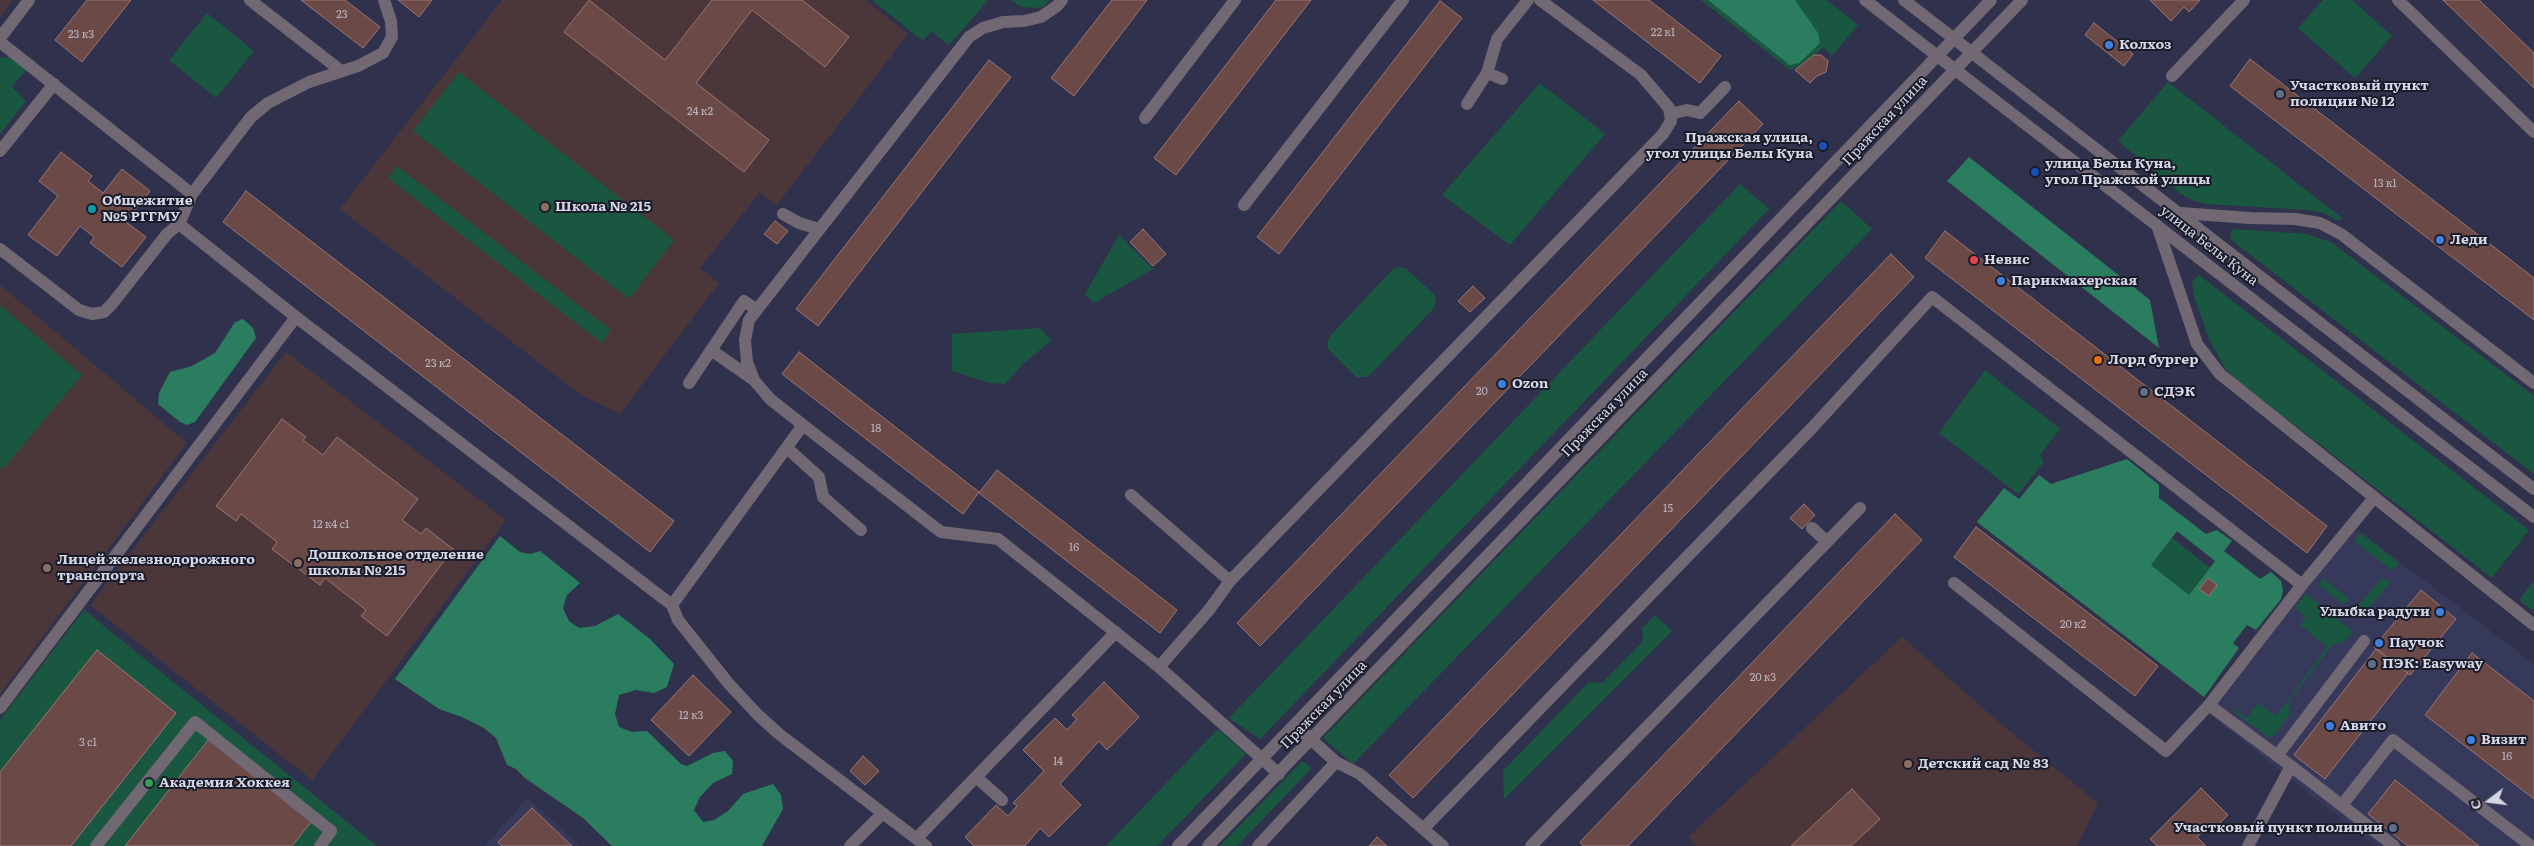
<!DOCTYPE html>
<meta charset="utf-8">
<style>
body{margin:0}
#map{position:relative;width:2534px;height:846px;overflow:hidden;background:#30324d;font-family:Literata,serif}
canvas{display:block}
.north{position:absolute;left:2464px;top:776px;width:50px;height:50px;-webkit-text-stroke:4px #1a1b28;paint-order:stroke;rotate:255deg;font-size:14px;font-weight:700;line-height:20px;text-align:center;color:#d5d7e9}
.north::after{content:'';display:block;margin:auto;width:18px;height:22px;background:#d5d7e9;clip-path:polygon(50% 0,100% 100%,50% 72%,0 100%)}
</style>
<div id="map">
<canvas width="2534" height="846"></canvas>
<div class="north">С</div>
</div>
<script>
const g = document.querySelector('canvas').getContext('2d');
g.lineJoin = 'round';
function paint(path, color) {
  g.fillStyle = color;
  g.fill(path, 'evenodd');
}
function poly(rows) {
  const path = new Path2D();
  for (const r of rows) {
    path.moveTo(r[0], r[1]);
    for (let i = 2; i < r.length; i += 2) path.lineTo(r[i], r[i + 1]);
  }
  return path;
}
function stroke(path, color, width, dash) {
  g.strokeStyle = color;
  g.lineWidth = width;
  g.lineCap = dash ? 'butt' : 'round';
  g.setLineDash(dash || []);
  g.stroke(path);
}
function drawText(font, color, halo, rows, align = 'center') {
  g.font = font + ' Literata,serif';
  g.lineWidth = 4;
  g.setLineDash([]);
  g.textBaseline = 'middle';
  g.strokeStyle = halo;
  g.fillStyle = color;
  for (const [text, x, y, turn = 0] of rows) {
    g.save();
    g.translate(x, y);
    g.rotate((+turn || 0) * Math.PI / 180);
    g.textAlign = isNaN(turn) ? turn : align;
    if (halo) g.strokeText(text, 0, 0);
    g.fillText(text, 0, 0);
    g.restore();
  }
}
const built = poly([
 [2354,527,2534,664,2534,846,2376,846,2210,715],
 [528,798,579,846,484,846]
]);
const education = poly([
 [0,0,13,0,0,17],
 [502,0,865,0,908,34,776,206,760,192,700,268,719,283,620,414,581,395,340,209],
 [0,285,187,443,0,694],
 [286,352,506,520,312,780,90,605],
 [1902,637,2001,724,2098,803,2077,846,1697,846,1688,837]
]);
const green = poly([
 [872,0,988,0,949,45,931,31,923,41],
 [1011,0,1049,0,1044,7,1031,8,1019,6],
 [1701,0,1827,0,1858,25,1832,56,1823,47,1810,61,1790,70],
 [2323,0,2352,0,2392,36,2355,78,2298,28],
 [207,13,254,51,216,98,169,60],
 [7,57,16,60,26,70,12,87,26,101,0,134,0,58],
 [459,72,674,240,629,299,413,131],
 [2168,82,2342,218,2339,221,2324,213,2307,210,2206,204,2194,201,2181,194,2118,141],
 [1540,83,1605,134,1510,245,1442,195],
 [397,166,611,330,602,343,388,178],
 [1740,184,1769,209,1260,739,1229,718],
 [1841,201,1872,229,1353,764,1323,738],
 [2232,229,2307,234,2331,242,2534,396,2534,474,2230,239],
 [1119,235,1153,269,1094,303,1085,294],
 [1398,267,1405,268,1435,295,1436,301,1433,309,1371,374,1365,377,1356,377,1328,349,1328,341,1330,336,1392,270],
 [2199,275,2529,530,2492,578,2238,381,2225,368,2209,339,2194,296,2192,281],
 [0,305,82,375,3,469,0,466],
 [1040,328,1051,341,1024,363,1005,384,989,383,952,371,952,334],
 [1985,370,2060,429,2040,455,2044,462,2018,494,1939,433],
 [2361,533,2399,563,2393,571,2354,541],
 [2172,538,2210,568,2189,595,2151,565],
 [2323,578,2349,599,2344,605,2319,585],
 [2381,579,2391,581,2361,618,2353,612],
 [2534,581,2534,611,2519,600],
 [2306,593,2353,632,2344,642,2332,645,2288,703,2291,712,2274,736,2268,737,2233,711,2234,709,2247,718,2258,703,2276,716,2327,647,2300,625,2306,617,2295,608],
 [84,610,377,846,0,846,0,720],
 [1655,615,1672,631,1504,799,1503,771,1589,682,1602,683,1643,641,1642,628],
 [1218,729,1246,754,1157,846,1106,846],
 [1302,761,1312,768,1237,846,1220,846]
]);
const forest = poly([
 [1708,0,1795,0,1818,33,1820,43,1799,63,1790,65],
 [1969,157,2150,300,2159,348,1947,181],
 [243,319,253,328,256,338,195,422,187,425,180,422,158,404,159,393,170,372,192,366,215,353,235,322],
 [2127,459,2159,485,2159,498,2206,534,2217,530,2232,541,2224,551,2260,579,2271,572,2281,581,2283,590,2281,599,2256,630,2247,625,2233,643,2239,648,2204,697,1977,522,2004,488,2019,499,2039,475,2051,484],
 [2177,531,2215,561,2189,595,2151,565],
 [500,536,520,552,530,554,540,551,580,583,567,595,563,608,569,621,579,628,595,626,618,614,650,639,674,664,667,687,654,693,636,690,619,695,615,714,619,727,632,732,647,731,681,764,687,766,713,753,725,751,733,761,732,774,713,783,700,797,694,810,703,822,714,820,728,811,743,794,773,784,781,795,783,809,762,846,612,846,583,818,525,778,516,769,507,765,496,738,484,728,462,717,439,709,395,679]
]);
const building = poly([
 [87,0,131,0,82,62,55,40,87,0],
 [301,0,345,0,380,27,363,48,301,0],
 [398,0,432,0,419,17,398,0],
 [589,0,665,60,712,0,802,0,849,37,825,67,752,10,696,83,769,140,744,172,564,32,589,0],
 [1112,0,1147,0,1074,96,1051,78,1112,0],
 [1276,0,1311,0,1176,175,1154,158,1276,0],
 [1593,0,1649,0,1721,56,1700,83,1593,0],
 [2150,0,2200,0,2189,12,2184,7,2171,21,2150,0],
 [2443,0,2479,0,2534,53,2534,88,2443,0],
 [1440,1,1462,18,1279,254,1257,237,1440,1],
 [2094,23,2133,54,2124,66,2085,35,2094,23],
 [1814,55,1821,55,1828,61,1826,72,1817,76,1810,83,1795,70,1814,55],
 [2250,59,2534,278,2534,320,2230,86,2250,59],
 [989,60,1011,77,818,326,796,309,989,60],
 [1739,101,1763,124,1260,646,1237,623,1739,101],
 [61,152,92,176,88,181,103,193,122,169,150,191,126,222,146,237,122,267,90,243,94,237,80,226,57,256,28,235,58,196,39,181,61,152],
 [246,191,674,521,650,552,223,222,246,191],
 [775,221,788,231,777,244,764,234,775,221],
 [1143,229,1166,254,1153,266,1130,242,1143,229],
 [1945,231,2327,526,2307,553,1925,258,1945,231],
 [1891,254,1914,277,1413,798,1389,775,1891,254],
 [1473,286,1485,298,1470,312,1458,301,1473,286],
 [799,352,979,492,963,514,782,374,799,352],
 [282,419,306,437,303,440,323,455,337,437,418,499,402,520,421,534,426,528,453,549,387,636,361,616,366,610,325,578,320,585,272,549,277,542,241,514,236,521,216,506,282,419],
 [997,470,1177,610,1160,633,979,493,997,470],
 [1804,504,1815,515,1802,529,1790,518,1804,504],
 [1895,514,1922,540,1628,846,1583,846,1580,842,1895,514],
 [1976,527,2158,666,2135,696,1954,557,1976,527],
 [2208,578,2217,585,2209,596,2199,589,2208,578],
 [2421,590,2456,619,2410,675,2374,647,2421,590],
 [2376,649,2408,673,2325,779,2294,755,2376,649],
 [97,650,176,713,71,846,0,846,0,772,97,650],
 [2472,653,2534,701,2534,799,2425,715,2472,653],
 [693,675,731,712,689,756,651,720,693,675],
 [1104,682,1139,717,1107,750,1099,741,1060,784,1081,805,1049,837,1040,828,1025,846,974,846,965,837,996,805,1008,816,1017,806,1013,803,1044,771,1023,750,1055,718,1067,730,1077,719,1072,715,1104,682],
 [209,739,312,821,292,846,125,846,209,739],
 [863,756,879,771,865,785,850,771,863,756],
 [2395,780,2479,846,2408,846,2368,814,2395,780],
 [2201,788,2228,815,2210,833,2206,828,2197,837,2206,846,2157,846,2150,839,2201,788],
 [1852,789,1880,819,1851,846,1791,846,1852,789],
 [532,808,572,846,502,846,498,842,532,808],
 [1377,837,1387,846,1369,846,1377,837]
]);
const minor = poly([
 [250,0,340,70],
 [384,0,391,21,392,37,383,53,358,66,309,82,268,103,251,117,192,194,179,224,296,317,672,605,678,620,729,684,758,715,779,734,926,846],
 [1062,0,1057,6,1041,17,1024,21,1003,22,983,28,969,37,749,320,745,340,747,362,754,380,770,399,803,425,941,532,998,539,1159,667,1279,774],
 [1865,0,2534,517],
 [1904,0,2534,489],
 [2398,0,2534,132],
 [0,38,29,0],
 [0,42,192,194],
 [1487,73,1502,79],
 [2172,76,2244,0],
 [1467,104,1487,73,1497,39,1528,0],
 [1670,114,1687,110,1700,113,1725,87],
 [1145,118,1235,0],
 [0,151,54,84],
 [1244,205,1403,0],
 [2180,213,2250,218,2295,219,2320,223,2341,234,2534,383],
 [783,214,799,223,819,229],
 [2157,225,2197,344,2220,374,2534,625],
 [0,249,79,310,92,314,104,312,112,304,167,234,179,224],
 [711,350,754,380],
 [689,383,744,301,757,310],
 [787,448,819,477,823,497,861,530],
 [1131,495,1230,581],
 [1812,528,1827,542],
 [1954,583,2166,751,2209,705],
 [672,605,803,425],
 [1159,667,1209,610,1230,581,1663,134,1671,121,1669,108,1641,75,1540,0],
 [0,708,296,317],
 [1295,725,1336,762,1360,774,1443,846],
 [2277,756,2364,641],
 [2291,766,2394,846],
 [976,777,1002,800],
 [2342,805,2393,740,2531,846],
 [1424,828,1812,428,1932,297,2302,585],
 [917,838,1116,632],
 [96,846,195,722,331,831,320,846],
 [850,846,883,813],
 [1178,846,1991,0],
 [1208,846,2022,0],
 [1258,846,1336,762],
 [1531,846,1860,508],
 [2248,846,2291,766,2209,705,2302,585,2373,499]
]);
const markers = [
 [2109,45,5,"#3f7fe0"],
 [2280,94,5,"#5c6f8a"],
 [1823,146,5,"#1a4fb4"],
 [2035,172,5,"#1a4fb4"],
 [545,207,5,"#8d6e63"],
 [92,209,5,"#0f9aa8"],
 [2440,240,5,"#3f7fe0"],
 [1974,260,5,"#e0444e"],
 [2001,281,5,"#3f7fe0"],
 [2098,360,5,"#e8710a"],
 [1502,384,5,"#3f7fe0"],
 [2144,392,5,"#5c6f8a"],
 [298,563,5,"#8d6e63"],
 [47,568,5,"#8d6e63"],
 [2440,612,5,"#3f7fe0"],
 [2379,643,5,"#3f7fe0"],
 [2372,664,5,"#5c6f8a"],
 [2330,726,5,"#3f7fe0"],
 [2471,740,5,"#3f7fe0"],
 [1908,764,5,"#8d6e63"],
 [149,783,5,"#2e9e5b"],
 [2393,828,5,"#5c6f8a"]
];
const numberNames = [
 ["23",342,15],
 ["22 к1",1663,33],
 ["23 к3",81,35],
 ["24 к2",700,112],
 ["13 к1",2385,184],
 ["23 к2",438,364],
 ["20",1482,392],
 ["18",876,429],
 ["15",1668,509],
 ["12 к4 с1",331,525],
 ["16",1074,548],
 ["20 к2",2073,625],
 ["20 к3",1763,678],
 ["12 к3",691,716],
 ["3 с1",88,743],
 ["16",2507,757],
 ["14",1058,762]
];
const poiNames = [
 ["Колхоз",2119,45],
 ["Участковый пункт",2290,86],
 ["полиции № 12",2290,102],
 ["Пражская улица,",1813,138,"right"],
 ["угол улицы Белы Куна",1813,154,"right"],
 ["улица Белы Куна,",2045,164],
 ["угол Пражской улицы",2045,180],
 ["Общежитие",102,201],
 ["№5 РГГМУ",102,217],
 ["Школа № 215",555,207],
 ["Леди",2450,240],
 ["Невис",1984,260],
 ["Парикмахерская",2011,281],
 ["Лорд бургер",2108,360],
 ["Ozon",1512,384],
 ["СДЭК",2154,392],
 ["Дошкольное отделение",308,555],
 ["школы № 215",308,571],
 ["Лицей железнодорожного",57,560],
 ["транспорта",57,576],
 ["Улыбка радуги",2430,612,"right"],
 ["Паучок",2389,643],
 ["ПЭК: Easyway",2382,664],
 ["Авито",2340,726],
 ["Визит",2481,740],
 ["Детский сад № 83",1918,764],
 ["Академия Хоккея",159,783],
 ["Участковый пункт полиции",2383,828,"right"]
];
const streetNames = [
 ["Пражская улица",1885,121,-47],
 ["улица Белы Куна",2209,246,38],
 ["Пражская улица",1605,413,-46],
 ["Пражская улица",1324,705,-46]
];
paint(built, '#37395b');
paint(education, '#4b3639');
paint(green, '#1a5740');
paint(forest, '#2a7e5f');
paint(building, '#6b4946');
stroke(building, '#9b7572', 1);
stroke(minor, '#716874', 12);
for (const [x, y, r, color] of markers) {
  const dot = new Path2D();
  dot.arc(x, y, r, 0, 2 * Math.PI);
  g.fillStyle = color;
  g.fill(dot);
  stroke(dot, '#1a1b28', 2);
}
drawText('11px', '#bab4c0', null, numberNames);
drawText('bold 14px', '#d5d7e9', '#1a1b28', poiNames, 'left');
drawText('14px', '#d5d7e9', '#1a1b28', streetNames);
</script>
